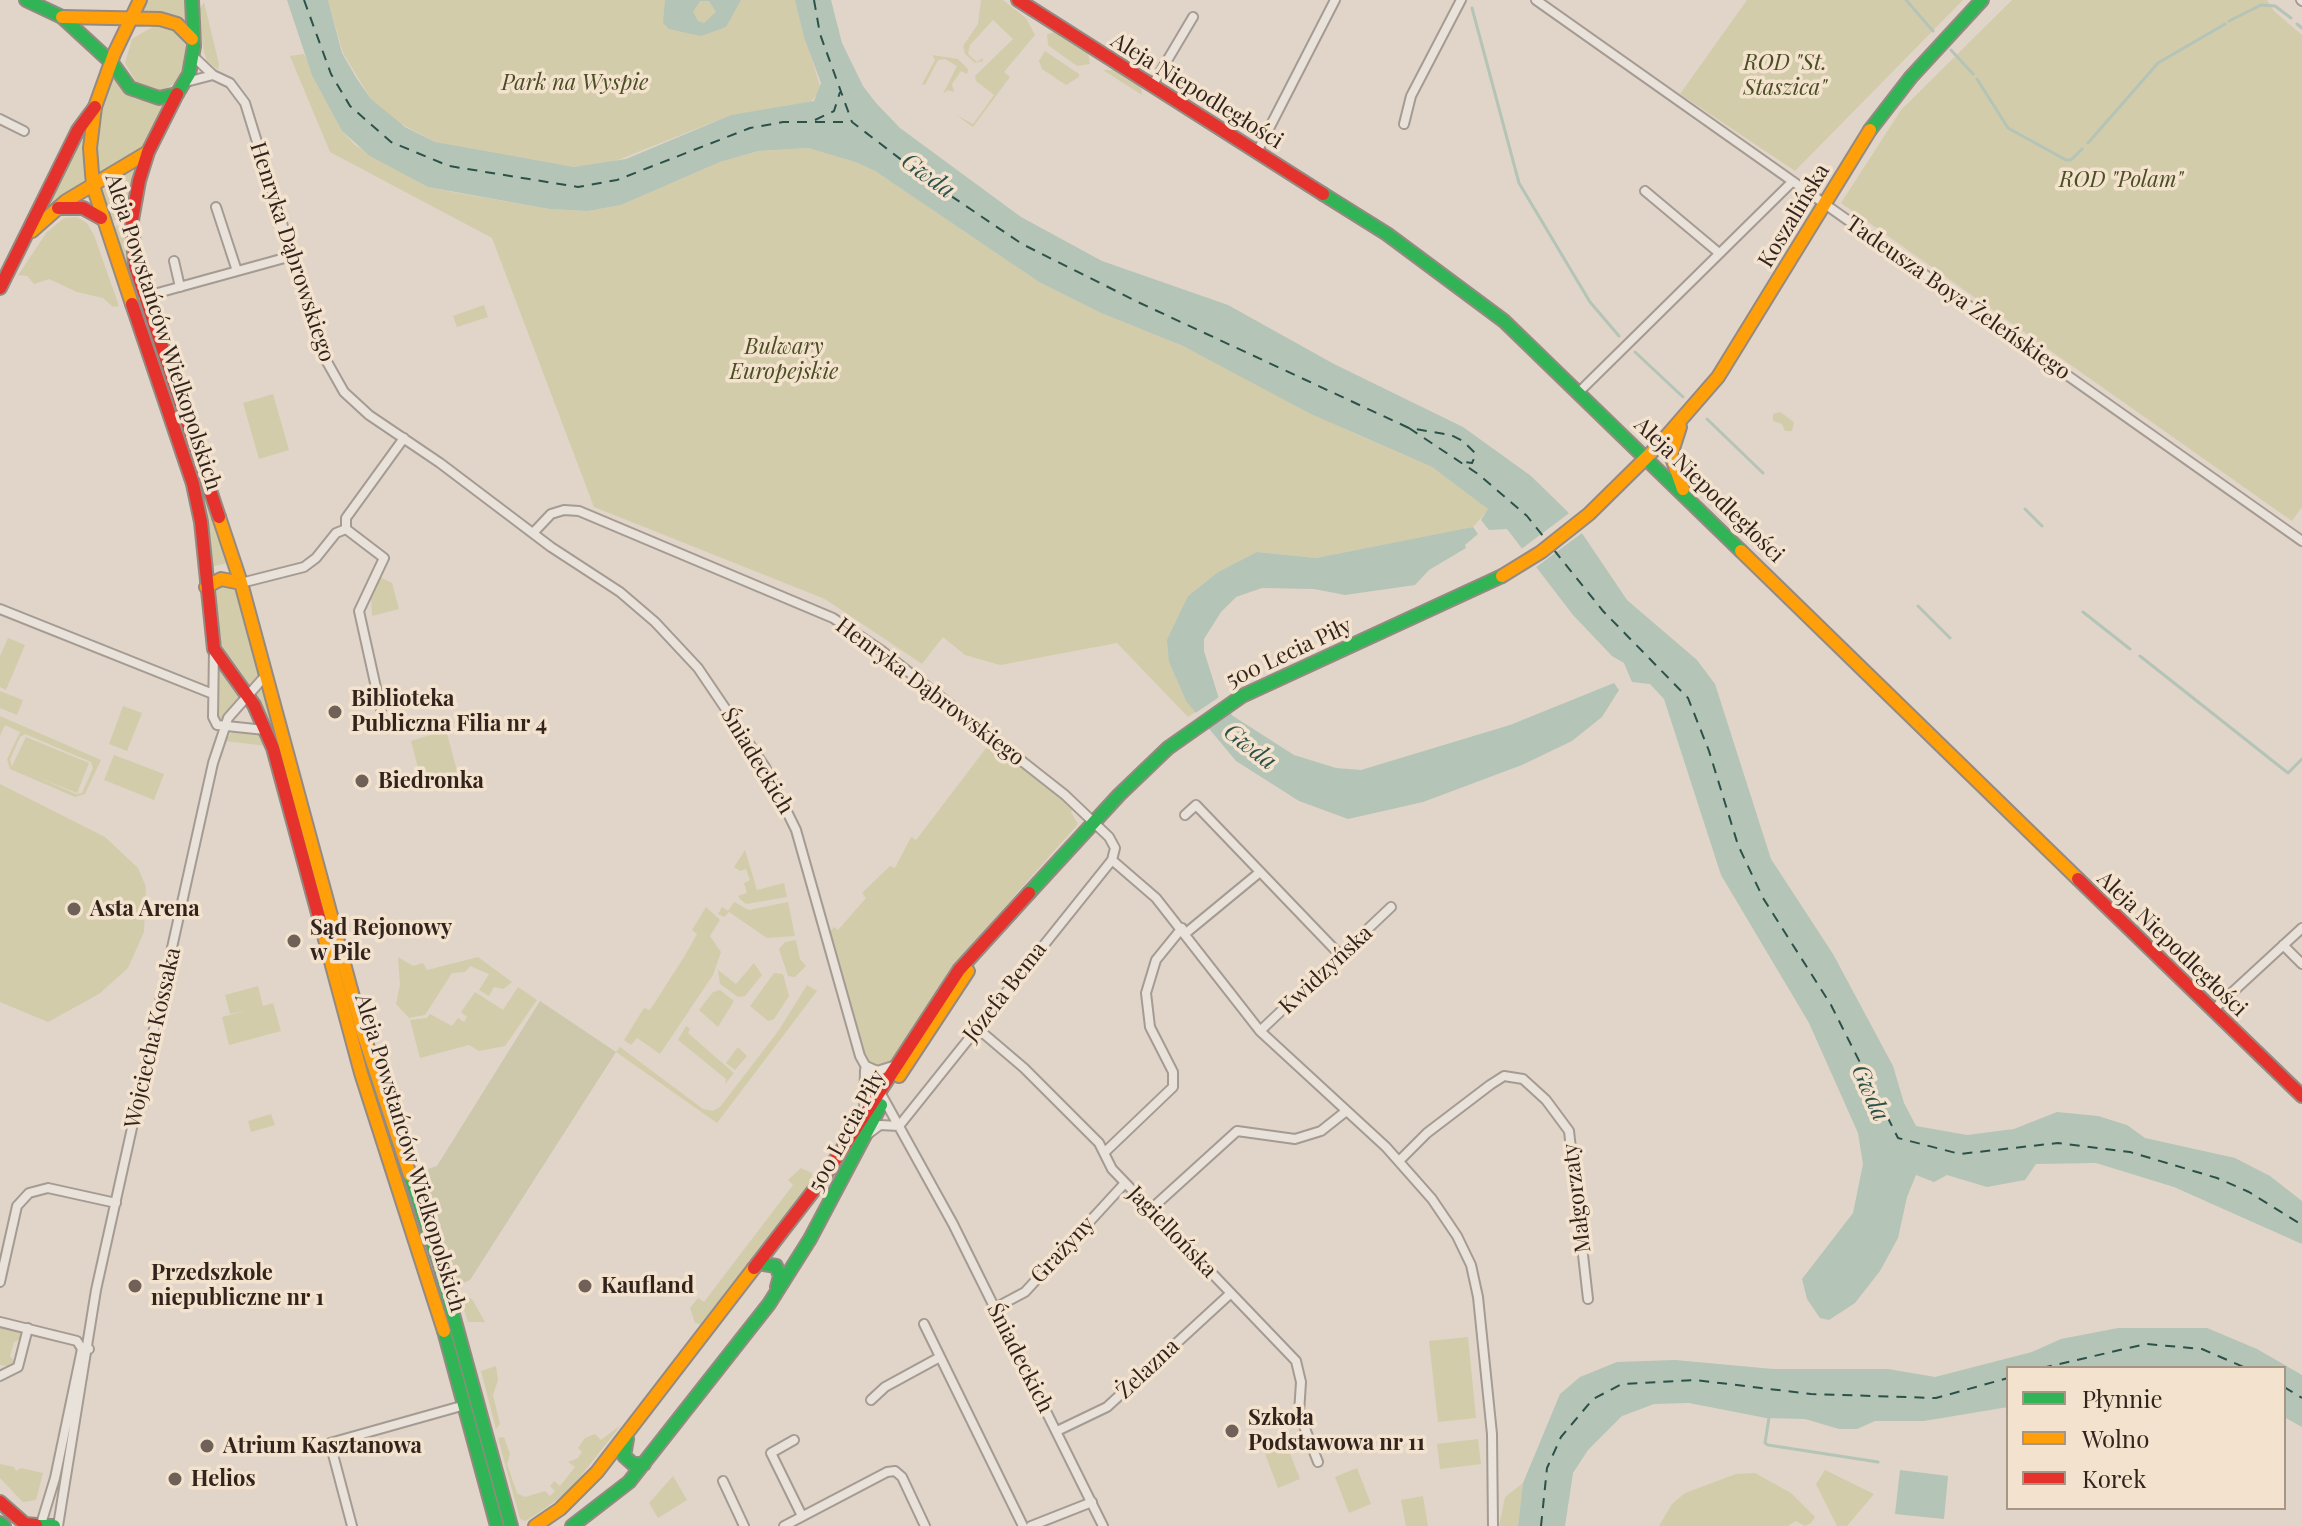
<!DOCTYPE html>
<meta charset="utf-8">
<style>
body{margin:0}
#map{position:relative;width:2302px;height:1526px;overflow:hidden;background:#e0d5c8;font-family:"Playfair Display",serif}
canvas{display:block}
.legend{position:absolute;left:2006px;top:1366px;width:280px;height:144px;box-sizing:border-box;background:#f3e2cd;border:2px solid #a69686;margin:0;padding:10px 14px;list-style:none;font-size:24px;color:#32231c}
.legend li{display:flex;align-items:center;gap:16px;height:40px}
.legend b{width:40px;border:2px solid #a69686}
</style>
<div id="map">
<canvas width="2302" height="1526"></canvas>
<ul class="legend">
<li><b style="height:10px;background:#30b455"></b>Płynnie</li>
<li><b style="height:10px;background:#ff9f0a"></b>Wolno</li>
<li><b style="height:10px;background:#e5322d"></b>Korek</li>
</ul>
</div>
<script>
const g = document.querySelector('canvas').getContext('2d');
g.lineJoin = 'round';
function paint(path, color) {
  g.fillStyle = color;
  g.fill(path, 'evenodd');
}
function poly(rows) {
  const path = new Path2D();
  for (const r of rows) {
    path.moveTo(r[0], r[1]);
    for (let i = 2; i < r.length; i += 2) path.lineTo(r[i], r[i + 1]);
  }
  return path;
}
function stroke(path, color, width, dash) {
  g.strokeStyle = color;
  g.lineWidth = width;
  g.lineCap = dash ? 'butt' : 'round';
  g.setLineDash(dash || []);
  g.stroke(path);
}
function drawText(font, color, halo, rows, align = 'center') {
  g.font = font + ' "Playfair Display",serif';
  g.lineWidth = 7;
  g.setLineDash([]);
  g.textBaseline = 'middle';
  g.strokeStyle = halo;
  g.fillStyle = color;
  for (const [text, x, y, turn = 0] of rows) {
    g.save();
    g.translate(x, y);
    g.rotate((+turn || 0) * Math.PI / 180);
    g.textAlign = isNaN(turn) ? turn : align;
    if (halo) g.strokeText(text, 0, 0);
    g.fillText(text, 0, 0);
    g.restore();
  }
}
const green = poly([
 [145,0,186,0,188,22,163,13,139,15],
 [328,0,795,0,821,90,809,104,731,115,608,164,574,167,538,163,435,142,394,120,371,99,343,53],
 [981,0,1003,0,1026,18,1035,35,1004,72,1010,77,973,127,956,115,973,124,994,95,976,81,975,76,1013,39,993,20,970,45,968,54,977,62,983,58,983,61,975,63,965,54,963,46,978,24],
 [1747,0,1963,0,1795,171,1680,94],
 [2012,0,2267,0,2274,11,2302,35,2302,507,2292,521,1841,203,1901,110],
 [204,2,219,64,218,70,207,61,204,52,198,12],
 [154,26,176,32,186,46,180,79,163,91,138,85,125,63,132,39],
 [1055,32,1088,53,1090,64,1077,66,1048,45,1047,34],
 [1045,51,1079,74,1079,77,1066,85,1042,69,1039,61],
 [304,54,342,131,355,145,428,187,447,191,549,209,588,211,621,205,720,162,758,151,808,148,855,162,875,171,1039,282,1101,313,1183,346,1349,431,1432,467,1489,509,1473,527,1455,531,1316,558,1258,552,1218,572,1188,596,1169,662,1186,701,1197,711,1188,717,1117,643,1000,665,965,655,943,637,922,664,825,599,594,507,492,238,330,152,290,56],
 [932,55,958,59,968,69,967,74,961,71,952,84,954,92,948,90,943,94,957,66,945,59,938,60,925,85,922,84,935,60],
 [1103,70,1115,70,1141,86,1142,95],
 [112,74,124,91,135,99,168,104,141,149,97,178,95,150,100,112],
 [87,120,84,182,54,204,48,199],
 [137,168,127,216,108,223,99,188],
 [77,217,87,223,94,235,119,306,113,307,103,298,77,292,49,279,34,284,27,276,18,275,47,232,64,218],
 [126,224,130,268,139,301,136,302,110,228],
 [484,305,488,317,457,327,453,316],
 [153,344,230,562,224,564,210,567,151,346],
 [273,394,289,450,259,459,243,403],
 [1780,412,1794,422,1792,431,1785,431,1782,424,1773,421,1773,414],
 [380,577,392,583,399,609,372,616,371,597],
 [223,583,238,590,259,666,257,678,249,690,228,659,217,633,213,593],
 [8,638,25,645,6,690,0,687,0,656],
 [215,658,242,697,221,719,218,716],
 [263,683,280,743,277,744,253,696],
 [0,691,23,700,17,715,0,708],
 [123,706,142,713,127,751,109,744],
 [0,716,101,760,85,794,75,797,10,769,7,759,20,732,5,725,0,736],
 [25,734,91,762,93,768,82,793,76,794,37,777,77,793,89,763,26,737,12,766,10,760,20,737],
 [235,729,259,733,267,746,224,741],
 [446,730,459,778,423,787,411,741],
 [990,743,1074,808,1071,812,1078,824,950,969,897,1058,881,1067,872,1064,859,1042,829,933,834,927,838,930,866,898,862,893,890,866,895,868,911,837,916,840],
 [114,755,164,774,154,800,104,780],
 [0,784,105,837,138,868,146,887,144,932,128,968,99,994,48,1022,0,1002],
 [745,850,757,890,784,883,787,897,746,904,740,899,738,896,747,893,744,883,750,880,746,869,740,871,734,867],
 [734,902,749,910,788,902,795,936,767,938,729,912,724,917,718,914,722,907,728,911],
 [706,907,720,920,710,936,721,952,713,975,660,1054,637,1038,631,1045,624,1040,644,1008,650,1010,684,957,697,934,692,930],
 [796,940,800,959,806,966,795,977,788,976,779,949,785,942],
 [398,957,413,966,423,963,427,970,478,957,512,982,503,989,494,987,489,996,479,990,489,974,470,966,465,972,452,973,425,1015,409,1018,396,1004,400,985],
 [754,963,762,975,745,996,738,997,720,984,718,970,736,984],
 [774,973,783,974,789,996,774,1019,768,1021,750,1006],
 [807,985,817,991,717,1123,616,1052,620,1047,703,1109,713,1111,720,1107,779,1030],
 [258,986,263,1006,273,1003,281,1031,229,1045,222,1017,244,1011,230,1014,225,995],
 [518,987,537,1000,505,1046,479,1051,469,1045,420,1058,410,1020,427,1018,430,1014,452,1026,458,1018,464,1022,467,1017,461,1012,475,992,503,1010],
 [720,990,734,1001,718,1027,699,1010,713,992],
 [686,1026,690,1029,688,1033,734,1073,725,1084,726,1079,678,1040],
 [738,1047,747,1056,735,1070,726,1063],
 [271,1114,275,1125,251,1132,248,1121],
 [801,1168,812,1173,811,1181,701,1324,695,1323,690,1308,698,1298,704,1302,793,1185,788,1180],
 [459,1295,472,1299,485,1322,468,1322],
 [0,1326,21,1333,21,1339,14,1342,10,1356,16,1363,11,1367,0,1365],
 [1468,1337,1476,1418,1438,1422,1429,1341],
 [496,1366,498,1380,493,1395,500,1424,496,1429,481,1371],
 [621,1425,569,1491,537,1514,525,1521,520,1519,498,1438,504,1437,510,1454,507,1464,517,1493,525,1497,545,1491,550,1496,555,1491,550,1486,554,1481,560,1486,575,1467,568,1462,578,1458,582,1452,578,1448,585,1438,595,1434,601,1440],
 [1478,1439,1481,1464,1440,1469,1437,1444],
 [1286,1443,1300,1479,1278,1488,1264,1451],
 [0,1464,14,1467,16,1471,21,1468,43,1473,36,1500,23,1502,17,1496,0,1478],
 [1357,1468,1371,1504,1349,1513,1335,1477],
 [1825,1470,1874,1494,1847,1526,1837,1526,1816,1484],
 [1755,1473,1791,1493,1815,1517,1811,1523,1805,1526,1796,1521,1788,1526,1659,1526,1672,1504,1685,1493,1736,1474],
 [673,1476,687,1500,658,1518,649,1503],
 [1523,1483,1518,1526,1499,1526,1505,1497],
 [1423,1496,1428,1526,1406,1526,1401,1500]
]);
const cemetery = poly([
 [540,1001,616,1052,470,1280,455,1287,422,1171,437,1166]
]);
const water = poly([
 [287,0,328,0,342,53,357,79,371,99,405,127,435,142,574,167,626,159,731,115,814,101,821,83,804,37,795,0,831,0,842,43,863,86,876,103,900,128,1021,217,1102,261,1228,305,1334,364,1463,427,1531,476,1567,511,1627,600,1697,660,1715,684,1771,859,1833,954,1893,1066,1904,1103,1916,1126,1967,1135,2014,1129,2057,1112,2098,1116,2127,1125,2145,1138,2235,1158,2270,1176,2302,1201,2302,1244,2174,1187,2096,1163,2036,1164,2025,1180,1987,1187,1947,1175,1934,1182,1916,1175,1907,1197,1898,1238,1880,1271,1855,1303,1829,1320,1820,1318,1807,1299,1802,1279,1853,1213,1863,1164,1858,1133,1809,1023,1721,875,1664,699,1650,684,1632,682,1624,663,1612,656,1573,615,1507,529,1489,530,1481,520,1488,509,1432,467,1311,414,1183,346,1101,313,1039,282,875,171,855,162,808,148,758,151,720,162,621,205,588,211,549,209,428,187,370,156,342,131,312,75],
 [665,0,741,0,726,27,701,36,669,29,663,23],
 [700,1,709,1,716,12,704,23,698,21,693,12],
 [1473,527,1478,534,1465,545,1466,548,1429,570,1415,585,1345,595,1314,589,1262,588,1236,597,1221,612,1204,639,1204,651,1220,702,1233,716,1294,755,1336,768,1361,770,1510,725,1614,683,1619,690,1602,717,1572,741,1522,765,1423,802,1348,819,1299,801,1236,761,1186,701,1169,662,1167,640,1188,596,1218,572,1257,552,1316,558],
 [2118,1328,2207,1328,2257,1349,2302,1375,2302,1427,2284,1417,2284,1368,2008,1368,2008,1407,1924,1421,1875,1421,1857,1429,1839,1429,1805,1419,1766,1418,1689,1403,1654,1404,1622,1416,1588,1450,1573,1473,1565,1526,1518,1526,1523,1483,1560,1394,1580,1377,1617,1362,1675,1360,1773,1369,1888,1369,1935,1377,2032,1352,2061,1339],
 [1900,1470,1948,1476,1944,1519,1895,1514]
]);
const pier = poly([
 [1572,511,1586,530,1535,568,1520,550],
 [1222,695,1233,711,1204,730,1194,714]
]);
const stream = poly([
 [1906,0,1933,31],
 [1472,8,1519,183,1590,302,1619,336],
 [2229,21,2261,5,2275,6,2291,18],
 [2297,24,2302,28],
 [1951,50,1973,74],
 [1977,79,2008,128,2066,160,2071,160,2082,149],
 [2088,143,2158,63,2225,24],
 [1635,352,1683,397],
 [1707,419,1763,473],
 [2025,509,2042,526],
 [1918,606,1950,638],
 [2083,612,2130,649],
 [2140,656,2288,773,2302,759],
 [1769,1418,1765,1443,1768,1445,1878,1462]
]);
const ferry = poly([
 [304,0,331,74,350,106,391,142,449,166,578,187,617,180,750,128,783,122,851,122],
 [814,0,820,34,852,122,929,181,1022,244,1140,303,1409,428,1451,435,1463,441,1476,454,1472,463,1464,462],
 [815,120,834,111,840,92],
 [1409,428,1478,474,1527,516,1547,541],
 [1554,550,1603,611,1688,698,1709,751,1738,845,1763,898,1831,1005,1898,1138,1960,1154,2058,1143,2130,1152,2217,1178,2249,1192,2302,1225],
 [2042,1368,2146,1344,2202,1349,2246,1368],
 [2284,1387,2302,1398],
 [1541,1526,1547,1468,1561,1437,1593,1399,1622,1384,1695,1380,1811,1394,1936,1398,2008,1378]
]);
const street = poly([
 [1536,0,2302,541],
 [2301,0,2302,1],
 [193,56,213,75,230,83,245,103,322,353,344,392,369,415,440,463,551,547,620,592,655,622,698,668,765,767,796,830,860,1056,953,1224,1103,1526],
 [186,82,213,75],
 [1152,86,1193,17],
 [0,119,24,131],
 [1404,124,1411,96,1461,0],
 [1257,152,1335,0],
 [1645,191,1719,253],
 [216,207,237,271],
 [174,261,180,287],
 [143,297,292,256],
 [1579,392,1792,182],
 [346,529,384,558,359,611,381,710],
 [346,529,346,518,404,438],
 [533,533,551,514,564,510,579,511,833,618,882,651,1065,795,1109,837,1115,848,1112,860,1156,898,1260,1031,1386,1147,1432,1199,1457,1236,1471,1265,1478,1297,1492,1434,1493,1526],
 [241,583,304,567,316,558,336,533,346,529],
 [0,609,213,694],
 [214,649,213,717,217,725,265,730],
 [1185,815,1196,805,1341,956],
 [1186,933,1260,872],
 [2283,945,2302,964],
 [2212,1011,2302,928],
 [977,1028,1024,1068,1099,1143,1112,1169,1296,1361,1301,1382,1299,1413,1318,1462],
 [1260,1031,1391,907],
 [866,1066,877,1071,893,1066],
 [864,1112,865,1070],
 [868,1134,880,1125,899,1126,1112,860],
 [1105,1152,1173,1087,1173,1072,1150,1027,1146,993,1156,960,1182,928],
 [1399,1161,1427,1133,1490,1085,1504,1076,1523,1079,1546,1100,1569,1131,1588,1299],
 [1150,1210,1237,1131,1295,1139,1321,1131,1345,1112],
 [0,1282,17,1206,29,1193,48,1188,116,1203],
 [995,1308,1025,1292,1125,1183],
 [0,1322,77,1341,82,1349],
 [924,1324,1023,1526],
 [0,1376,18,1367,28,1328],
 [871,1400,885,1387,940,1357],
 [1057,1431,1107,1407,1231,1293],
 [794,1440,771,1453,802,1516],
 [723,1481,744,1526],
 [41,1524,55,1478,82,1349,89,1349],
 [58,1526,96,1290,213,763,228,718,266,675],
 [352,1526,330,1443,465,1405],
 [784,1526,887,1472,895,1471,902,1477,925,1526],
 [1031,1526,1092,1502]
]);
const fast = poly([
 [26,0,62,17,112,63,130,88,159,98,177,94,189,74,194,46,192,0],
 [1870,130,1911,77,1982,0],
 [1323,194,1387,234,1504,321,1741,551],
 [1029,893,1119,795,1168,748,1242,696,1502,576],
 [410,1175,439,1263,511,1526],
 [758,1263,776,1266,780,1276,777,1287],
 [444,1331,497,1526],
 [627,1439,624,1456,633,1464,644,1464],
 [0,1523,4,1526],
 [35,1526,54,1526],
 [572,1526,629,1482,769,1304,810,1239,881,1105]
]);
const slow = poly([
 [62,17,160,19,177,24,192,39],
 [32,231,66,201,148,152],
 [132,304,93,186,90,148,95,107,114,54,140,0],
 [1680,427,1671,455,1683,489],
 [219,517,241,583,362,1030,410,1175],
 [1741,551,2078,879],
 [1502,576,1541,552,1589,514,1658,446,1718,377,1870,130],
 [206,587,221,579,241,583],
 [323,932,361,1073,444,1331],
 [899,1076,968,971],
 [535,1526,560,1509,597,1472,754,1268]
]);
const jam = poly([
 [1018,0,1323,194],
 [177,94,148,152,139,181,132,220,135,266,219,517],
 [58,208,83,208,101,218],
 [0,288,78,130,95,107],
 [132,304,193,484,201,522,214,649,254,705,273,748,323,932],
 [2078,879,2302,1096],
 [754,1268,824,1177,959,970,1029,893],
 [0,1502,25,1524,36,1525]
]);
const markers = [
 [335,712,8,"#6f6158"],
 [362,781,8,"#6f6158"],
 [74,909,8,"#6f6158"],
 [294,941,8,"#6f6158"],
 [135,1286,8,"#6f6158"],
 [585,1286,8,"#6f6158"],
 [1232,1431,8,"#6f6158"],
 [207,1446,8,"#6f6158"],
 [175,1479,8,"#6f6158"]
];
const parkNames = [
 ["ROD \"St.",1785,63],
 ["Staszica\"",1785,88],
 ["Park na Wyspie",575,83],
 ["ROD \"Polam\"",2121,180],
 ["Bulwary",784,347],
 ["Europejskie",784,372]
];
const streetNames = [
 ["Aleja Niepodległości",1197,91,32],
 ["Koszalińska",1794,216,-59],
 ["Henryka Dąbrowskiego",292,252,72],
 ["Tadeusza Boya Żeleńskiego",1958,298,35],
 ["Aleja Powstańców Wielkopolskich",163,332,72],
 ["Aleja Niepodległości",1709,490,44],
 ["500 Lecia Piły",1289,653,-25],
 ["Henryka Dąbrowskiego",930,692,37],
 ["Śniadeckich",757,761,59],
 ["Aleja Niepodległości",2172,944,44],
 ["Kwidzyńska",1326,970,-43],
 ["Józefa Bema",1005,992,-52],
 ["Wojciecha Kossaka",153,1038,-77],
 ["500 Lecia Piły",847,1131,-61],
 ["Aleja Powstańców Wielkopolskich",410,1153,73],
 ["Małgorzaty",1577,1198,-97],
 ["Jagiellońska",1172,1232,46],
 ["Grażyny",1063,1250,-47],
 ["Śniadeckich",1020,1358,63],
 ["Żelazna",1148,1369,-43]
];
const poiNames = [
 ["Biblioteka",351,699],
 ["Publiczna Filia nr 4",351,724],
 ["Biedronka",378,781],
 ["Asta Arena",90,909],
 ["Sąd Rejonowy",310,928],
 ["w Pile",310,953],
 ["Przedszkole",151,1273],
 ["niepubliczne nr 1",151,1298],
 ["Kaufland",601,1286],
 ["Szkoła",1248,1418],
 ["Podstawowa nr 11",1248,1443],
 ["Atrium Kasztanowa",223,1446],
 ["Helios",191,1479]
];
const waterNames = [
 ["Gwda",928,176,36],
 ["Gwda",1250,747,38],
 ["Gwda",1870,1093,66]
];
paint(green, '#d3ccab');
paint(cemetery, '#cdc7ab');
paint(water, '#b4c4b7');
paint(pier, '#e0d5c8');
stroke(stream, '#b4c4b7', 3);
stroke(ferry, '#2c5149', 2, [10, 8]);
stroke(street, '#a59b92', 12);
stroke(fast, '#958a82', 16);
stroke(slow, '#958a82', 16);
stroke(jam, '#958a82', 16);
stroke(street, '#e8e2da', 8);
stroke(fast, '#30b455', 12);
stroke(slow, '#ff9f0a', 12);
stroke(jam, '#e5322d', 12);
for (const [x, y, r, color] of markers) {
  const dot = new Path2D();
  dot.arc(x, y, r, 0, 2 * Math.PI);
  g.fillStyle = color;
  g.fill(dot);
  stroke(dot, '#f3e2cd', 3);
}
drawText('italic 22px', '#4a4e23', '#f3e2cd', parkNames);
drawText('22px', '#32231c', '#f3e2cd', streetNames);
drawText('bold 22px', '#32231c', '#f3e2cd', poiNames, 'left');
drawText('italic 24px', '#2c5149', '#f3e2cd', waterNames);
</script>
